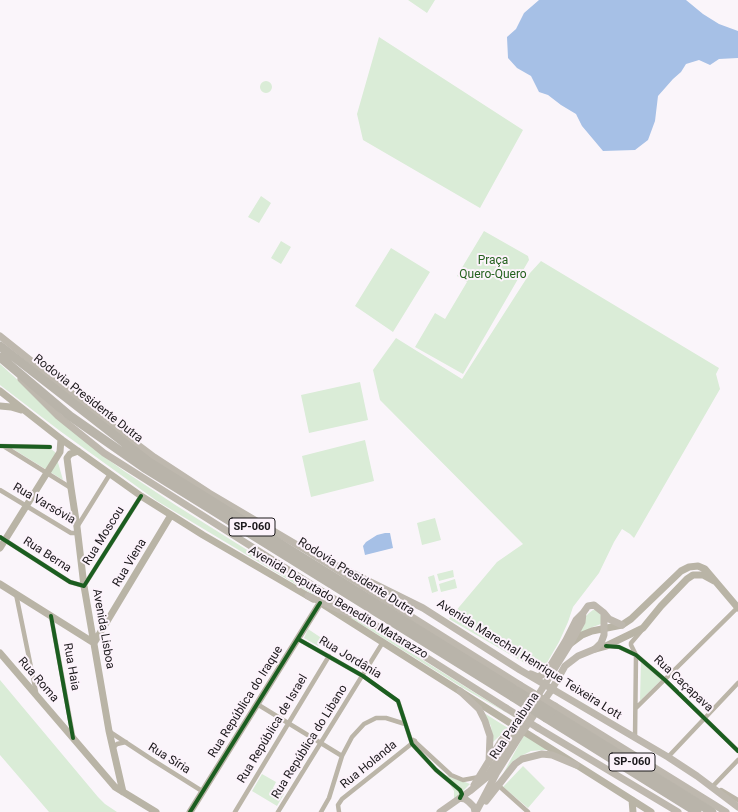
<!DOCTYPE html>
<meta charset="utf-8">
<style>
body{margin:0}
canvas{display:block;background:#faf5fa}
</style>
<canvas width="738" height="812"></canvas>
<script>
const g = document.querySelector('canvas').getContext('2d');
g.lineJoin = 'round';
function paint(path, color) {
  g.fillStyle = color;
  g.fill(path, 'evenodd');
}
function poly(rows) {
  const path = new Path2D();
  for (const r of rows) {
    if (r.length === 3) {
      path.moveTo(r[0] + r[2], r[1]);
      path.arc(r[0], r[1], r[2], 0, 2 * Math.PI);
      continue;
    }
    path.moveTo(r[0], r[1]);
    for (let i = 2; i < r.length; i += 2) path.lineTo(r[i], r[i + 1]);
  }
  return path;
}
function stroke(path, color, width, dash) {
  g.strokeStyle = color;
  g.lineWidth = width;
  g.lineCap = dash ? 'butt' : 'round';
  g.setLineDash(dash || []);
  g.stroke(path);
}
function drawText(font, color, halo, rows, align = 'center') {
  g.font = font + ' Roboto,sans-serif';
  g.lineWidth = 4;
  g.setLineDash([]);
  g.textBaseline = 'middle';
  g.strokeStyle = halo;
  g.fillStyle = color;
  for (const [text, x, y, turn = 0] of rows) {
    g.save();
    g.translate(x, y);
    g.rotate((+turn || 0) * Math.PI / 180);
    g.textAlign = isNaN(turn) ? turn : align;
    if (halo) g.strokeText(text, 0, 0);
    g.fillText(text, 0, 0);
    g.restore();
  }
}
const green = poly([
 [408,0,435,0,427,13],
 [379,37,523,130,480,208,363,140,357,114],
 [266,87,6],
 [261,196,271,203,259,223,248,217],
 [484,231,528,256,529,260,463,374,415,347,435,313,445,319,467,282,457,276],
 [281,241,291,247,281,264,271,258],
 [391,248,430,272,393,332,355,306],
 [541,261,719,368,716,374,720,389,634,538,630,534,622,529,614,542,599,573,573,607,568,622,559,642,545,666,540,669,535,669,449,619,497,562,523,544,380,400,373,370,396,338,462,379,530,273],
 [0,364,99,453,124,471,177,506,512,716,463,688,332,606,157,501,60,431,0,385],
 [360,382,368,420,309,433,301,395],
 [365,440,374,481,311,497,302,456],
 [13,449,51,449,55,452,63,480],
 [435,518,441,540,422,545,417,523],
 [453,570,454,577,439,581,437,574],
 [434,575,438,591,432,593,428,577],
 [455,579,457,588,441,592,439,584],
 [593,610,597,610,601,615,601,624,590,628,577,637,586,616,589,613],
 [308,629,323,639,318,646,304,638],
 [641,660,662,679,640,701],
 [0,680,98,797,105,804,117,812,49,812,0,755],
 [484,713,508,728,493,742,491,726],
 [524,735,551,750,543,750,531,751,519,757,512,762,505,774,503,774],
 [523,766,545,788,528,808,503,787],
 [262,774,276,782,273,788,284,794,277,806,252,791],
 [443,774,465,782,470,784,454,800,454,791]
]);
const water = poly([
 [539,0,686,0,703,14,719,24,738,31,738,58,719,59,710,65,699,60,686,64,681,72,673,79,658,96,655,121,648,140,635,150,603,151,582,126,576,114,561,105,548,95,539,92,531,76,517,68,508,58,507,37,516,29,524,13],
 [385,533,390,533,393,548,365,555,363,546,366,542,377,535]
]);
const street = poly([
 [0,446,50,447],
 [5,447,71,488],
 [0,490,71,533,75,533,78,531],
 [77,527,110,474],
 [0,537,70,582,84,586,141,496],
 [16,594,36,692],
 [51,616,73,736],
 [298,639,363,676,398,701,412,744,436,770,460,790,462,794,460,797],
 [608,646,619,647,636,655,665,680,738,751],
 [257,704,342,756],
 [636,708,738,607],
 [110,732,151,759,202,791],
 [635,738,636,655,631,645,631,643,642,630],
 [413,740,451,775,463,780,479,777],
 [113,748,117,744,126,742],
 [668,757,738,683],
 [497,784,499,786,528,812],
 [713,786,738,760],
 [721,790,738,800],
 [235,812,329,656],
 [278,812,383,642],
 [321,812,329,798,342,756,352,737,364,724,376,718,386,718,405,724],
 [339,812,338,805,342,799,415,741]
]);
const secondary = poly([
 [0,391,61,439,141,496,203,535,313,599],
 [0,406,11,407,21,410],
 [78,451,70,454,67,458,71,488,77,527,84,586,109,731,123,792],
 [0,548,60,452,61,439],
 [0,584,94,643],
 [324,605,518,728],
 [94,643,171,515],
 [570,644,582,635,592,631,622,625,631,619,681,571,689,567,698,566,705,569,738,608],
 [595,649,606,646,643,628,661,606,687,579,693,575,703,575,714,581],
 [0,653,115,787,156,812],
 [523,731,651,812],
 [632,800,633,812],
 [190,812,320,603]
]);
const primary = poly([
 [0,336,109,423,154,457,209,493,304,549,520,685],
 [21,379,58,416,104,453,506,708],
 [338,566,423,608,520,670,668,757,697,776,738,807],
 [308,596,350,614],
 [604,613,609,619,622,625],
 [531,674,538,677,546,673,566,640,576,620,583,613],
 [460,691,479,709,485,721,490,736,489,762],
 [555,706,726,812],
 [538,728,678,812],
 [474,785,501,741,508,732,518,729],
 [460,798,465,799,469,802,474,807,475,812],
 [486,801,515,764,522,759,542,754,552,755,576,765],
 [440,812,470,791,487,777,570,644,582,622,583,613,588,606,594,605,604,613,604,635,601,643,595,649,578,656,565,666,552,689,523,731,496,774,476,812]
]);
const highway = poly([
 [0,346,149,462,517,691],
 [0,357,70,416,146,469,513,697],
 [551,712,712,812],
 [546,718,697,812]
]);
const primaryBridge = poly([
 [520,685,555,706],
 [506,708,538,728]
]);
const highwayBridge = poly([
 [517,691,551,712],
 [513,697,546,718]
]);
const cycleway = poly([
 [0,446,50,447],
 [0,537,70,582,84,586,141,496],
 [51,616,73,738],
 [298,639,363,676,398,701,412,744,436,770,460,790,462,794,460,798],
 [606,646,619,647,636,655,665,680,738,751],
 [190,812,320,603]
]);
const shields = [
 [252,527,46],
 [632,762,46]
];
const shieldNames = [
 ["SP-060",252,527],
 ["SP-060",632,762]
];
const parkNames = [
 ["Praça",493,261],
 ["Quero-Quero",493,275]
];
const streetNames = [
 ["Rodovia Presidente Dutra",88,399,38],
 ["Rua Varsóvia",44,504,30],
 ["Rua Moscou",104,536,-58],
 ["Rua Berna",47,555,33],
 ["Rua Viena",130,563,-59],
 ["Rodovia Presidente Dutra",356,577,32],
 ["Avenida Deputado Benedito Matarazzo",338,603,31],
 ["Avenida Lisboa",103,629,80],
 ["Rua Jordânia",350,658,31],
 ["Avenida Marechal Henrique Teixeira Lott",529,660,32],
 ["Rua Haia",71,667,80],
 ["Rua Roma",38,680,49],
 ["Rua Caçapava",683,684,43],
 ["Rua República do Iraque",246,702,-58],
 ["Rua Paraibuna",515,726,-56],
 ["Rua República de Israel",273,729,-59],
 ["Rua República do Libano",310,742,-58],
 ["Rua Síria",169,759,32],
 ["Rua Holanda",369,765,-39]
];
paint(green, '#daecd7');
paint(water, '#a6c0e6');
stroke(street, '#bbb5a8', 4.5);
stroke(secondary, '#b9b4a6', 7);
stroke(primary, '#beb8ae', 7);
stroke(highway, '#b9b4aa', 9);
stroke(primaryBridge, '#beb8ae', 7);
stroke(highwayBridge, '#b9b4aa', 9);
stroke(cycleway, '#1b5e20', 4);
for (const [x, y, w] of shields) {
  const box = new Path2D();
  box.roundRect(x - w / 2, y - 9, w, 18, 3);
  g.fillStyle = '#fcf3fb';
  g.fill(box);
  stroke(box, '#1b181b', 1);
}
drawText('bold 11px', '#1b181b', null, shieldNames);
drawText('12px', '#25611f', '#fcf3fb', parkNames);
drawText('12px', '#1b181b', '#fcf3fb', streetNames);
</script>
